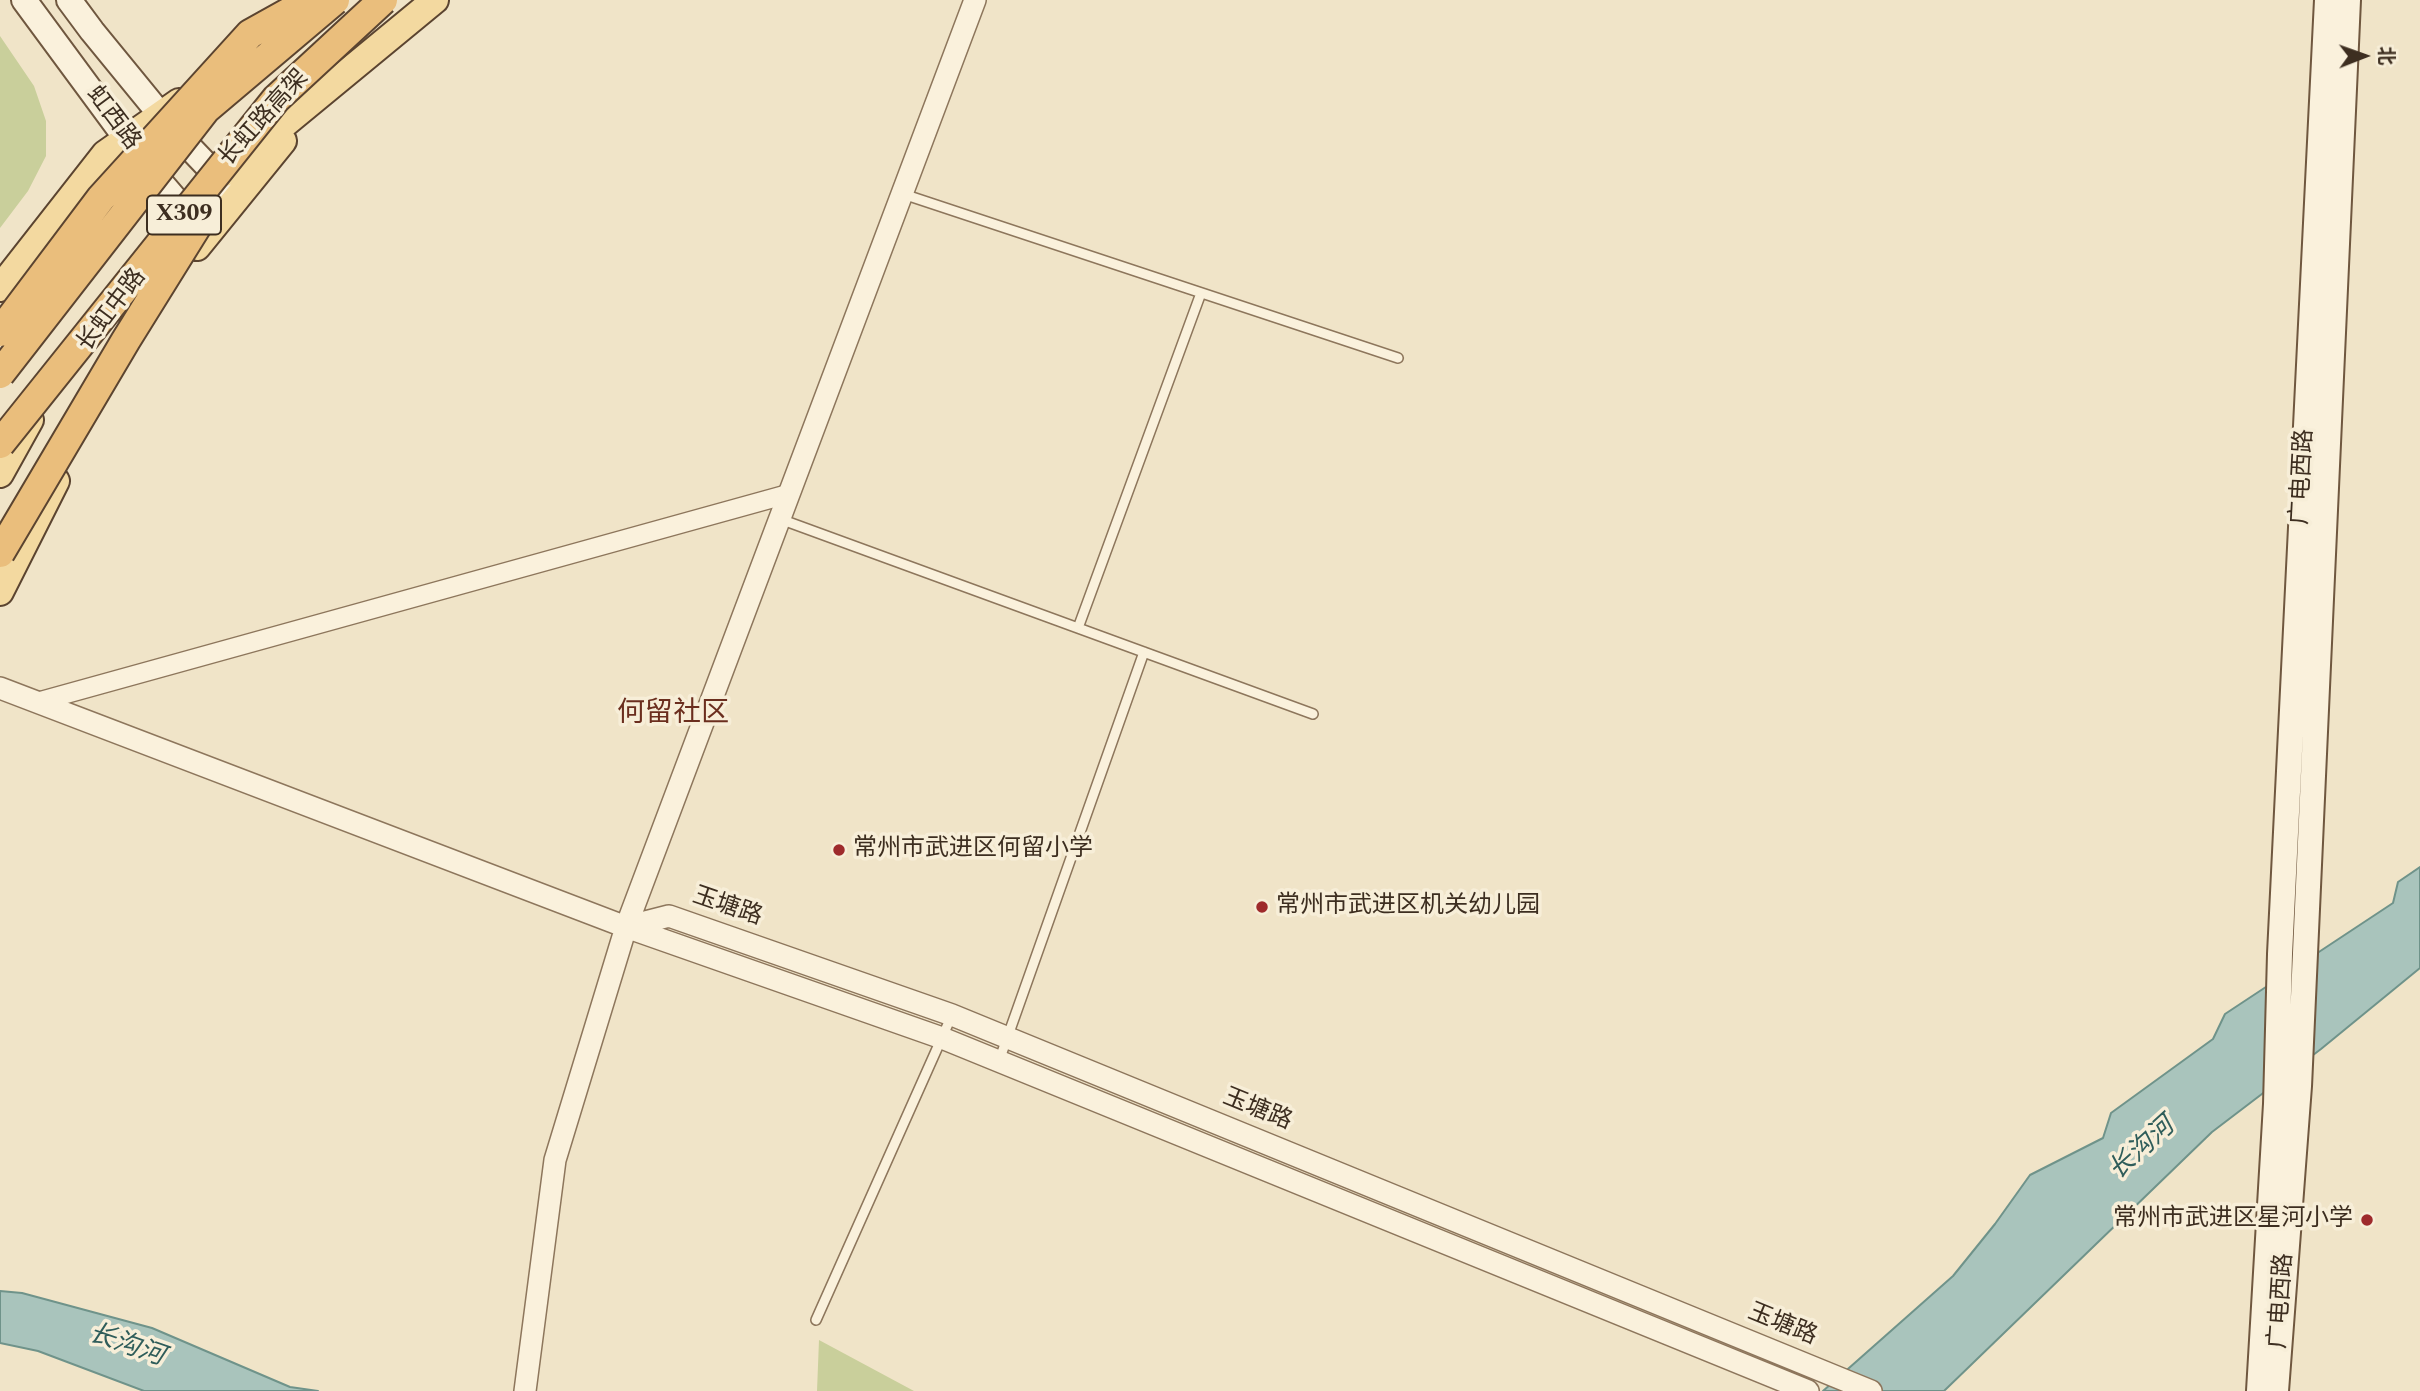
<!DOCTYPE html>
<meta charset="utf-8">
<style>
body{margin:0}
#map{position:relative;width:2420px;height:1391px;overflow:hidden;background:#f0e4c8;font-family:Spectral,"Noto Sans SC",serif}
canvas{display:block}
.north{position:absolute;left:2329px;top:21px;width:70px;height:70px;-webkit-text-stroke:5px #f7eed8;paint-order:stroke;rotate:89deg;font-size:19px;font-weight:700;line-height:28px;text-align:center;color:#3d2e20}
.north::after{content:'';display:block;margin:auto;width:24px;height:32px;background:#3d2e20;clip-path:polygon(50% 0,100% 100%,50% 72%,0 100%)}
</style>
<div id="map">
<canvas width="2420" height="1391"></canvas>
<div class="north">北</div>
</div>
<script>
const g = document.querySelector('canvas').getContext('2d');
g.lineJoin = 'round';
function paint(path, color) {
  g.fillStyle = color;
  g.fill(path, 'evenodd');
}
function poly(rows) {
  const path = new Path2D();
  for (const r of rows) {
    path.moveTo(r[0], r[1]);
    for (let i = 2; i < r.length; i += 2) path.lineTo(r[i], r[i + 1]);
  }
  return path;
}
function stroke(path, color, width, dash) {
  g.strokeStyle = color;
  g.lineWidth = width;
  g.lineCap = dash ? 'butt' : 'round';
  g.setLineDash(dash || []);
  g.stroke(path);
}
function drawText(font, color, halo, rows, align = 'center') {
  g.font = font + ' Spectral,"Noto Sans SC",serif';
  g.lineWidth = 7;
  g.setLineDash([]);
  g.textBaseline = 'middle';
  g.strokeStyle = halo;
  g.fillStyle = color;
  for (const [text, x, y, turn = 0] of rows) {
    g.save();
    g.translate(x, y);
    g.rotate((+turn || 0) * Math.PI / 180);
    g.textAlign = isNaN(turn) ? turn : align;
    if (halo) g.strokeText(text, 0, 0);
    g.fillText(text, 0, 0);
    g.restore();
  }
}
const green = poly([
 [0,36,34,86,46,121,46,156,28,191,0,228],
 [819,1340,914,1391,817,1391]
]);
const water = poly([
 [2420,867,2420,968,2321,1049,2212,1132,1944,1391,1823,1391,1953,1276,1995,1224,2030,1175,2103,1138,2111,1113,2213,1039,2225,1014,2393,903,2398,882,2420,867],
 [0,1291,22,1293,152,1328,290,1387,318,1391,144,1391,38,1351,0,1343,0,1291]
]);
const service = poly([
 [903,194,1398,358],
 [780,519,1313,714],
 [1078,628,1201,293],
 [999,1061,1144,652],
 [816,1320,952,1015]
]);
const minor = poly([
 [37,702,788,494]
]);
const tertiary = poly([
 [0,688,626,927,942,1038,1808,1391],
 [626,927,669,916,952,1015,1871,1391],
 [525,1391,555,1160,626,927,975,0]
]);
const secondary = poly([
 [24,0,145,164,187,213,200,225],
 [69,0,92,31,173,130,237,197],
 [2259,1391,2276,1104,2280,954,2327,0],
 [2276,1391,2299,1086,2348,0]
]);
const primary = poly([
 [225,173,435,0],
 [197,247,283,141],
 [0,288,105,154,179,102],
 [0,474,30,420],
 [0,592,56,481]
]);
const trunkBridge = poly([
 [0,332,101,198,250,34,311,0],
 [0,374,206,109,335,0],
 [0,444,276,99,383,0],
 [0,553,126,340,205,213]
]);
const markers = [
 [839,850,7,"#9e2a2b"],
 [1262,907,7,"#9e2a2b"],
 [2367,1220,7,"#9e2a2b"]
];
const shields = [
 [184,215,74]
];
const shieldNames = [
 ["X309",184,215]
];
const streetNames = [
 ["虹西路",112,119,53],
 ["长虹路高架",265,119,-48],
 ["长虹中路",113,311,-53],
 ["广电西路",2304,477,-87],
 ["玉塘路",727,908,19],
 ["玉塘路",1257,1111,22],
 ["广电西路",2283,1301,-86],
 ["玉塘路",1782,1326,22]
];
const poiNames = [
 ["常州市武进区何留小学",853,850],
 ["常州市武进区机关幼儿园",1276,907],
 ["常州市武进区星河小学",2353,1220,"right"]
];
const waterNames = [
 ["长沟河",2143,1150,-42],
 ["长沟河",126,1347,19]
];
const quarterNames = [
 ["何留社区",673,716]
];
paint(green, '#c9cf9b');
paint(water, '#a9c4bc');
stroke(water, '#6f938a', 2);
stroke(service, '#8d765c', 12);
stroke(minor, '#8d765c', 21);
stroke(tertiary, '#8d765c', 24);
stroke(secondary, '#6f573f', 28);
stroke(primary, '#5b4430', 30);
stroke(service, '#faf1dc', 9);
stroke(minor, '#faf1dc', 18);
stroke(tertiary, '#faf1dc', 21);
stroke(secondary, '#faf1dc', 24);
stroke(primary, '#f3d9a0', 26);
stroke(trunkBridge, '#5b4430', 32, []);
stroke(trunkBridge, '#eabe7c', 28);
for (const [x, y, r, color] of markers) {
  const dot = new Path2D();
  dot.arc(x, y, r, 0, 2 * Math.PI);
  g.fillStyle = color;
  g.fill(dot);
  stroke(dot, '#f7eed8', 2.5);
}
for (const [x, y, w] of shields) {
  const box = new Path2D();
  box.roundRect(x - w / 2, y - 19.5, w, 39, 5);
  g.fillStyle = '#f7eed8';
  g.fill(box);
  stroke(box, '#3d2e20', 2);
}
drawText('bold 23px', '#3d2e20', null, shieldNames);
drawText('24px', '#3d2e20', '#f7eed8', streetNames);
drawText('24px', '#3d2e20', '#f7eed8', poiNames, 'left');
drawText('italic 26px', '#2f5d5a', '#f7eed8', waterNames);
drawText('28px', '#6b2e1e', '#f7eed8', quarterNames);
</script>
